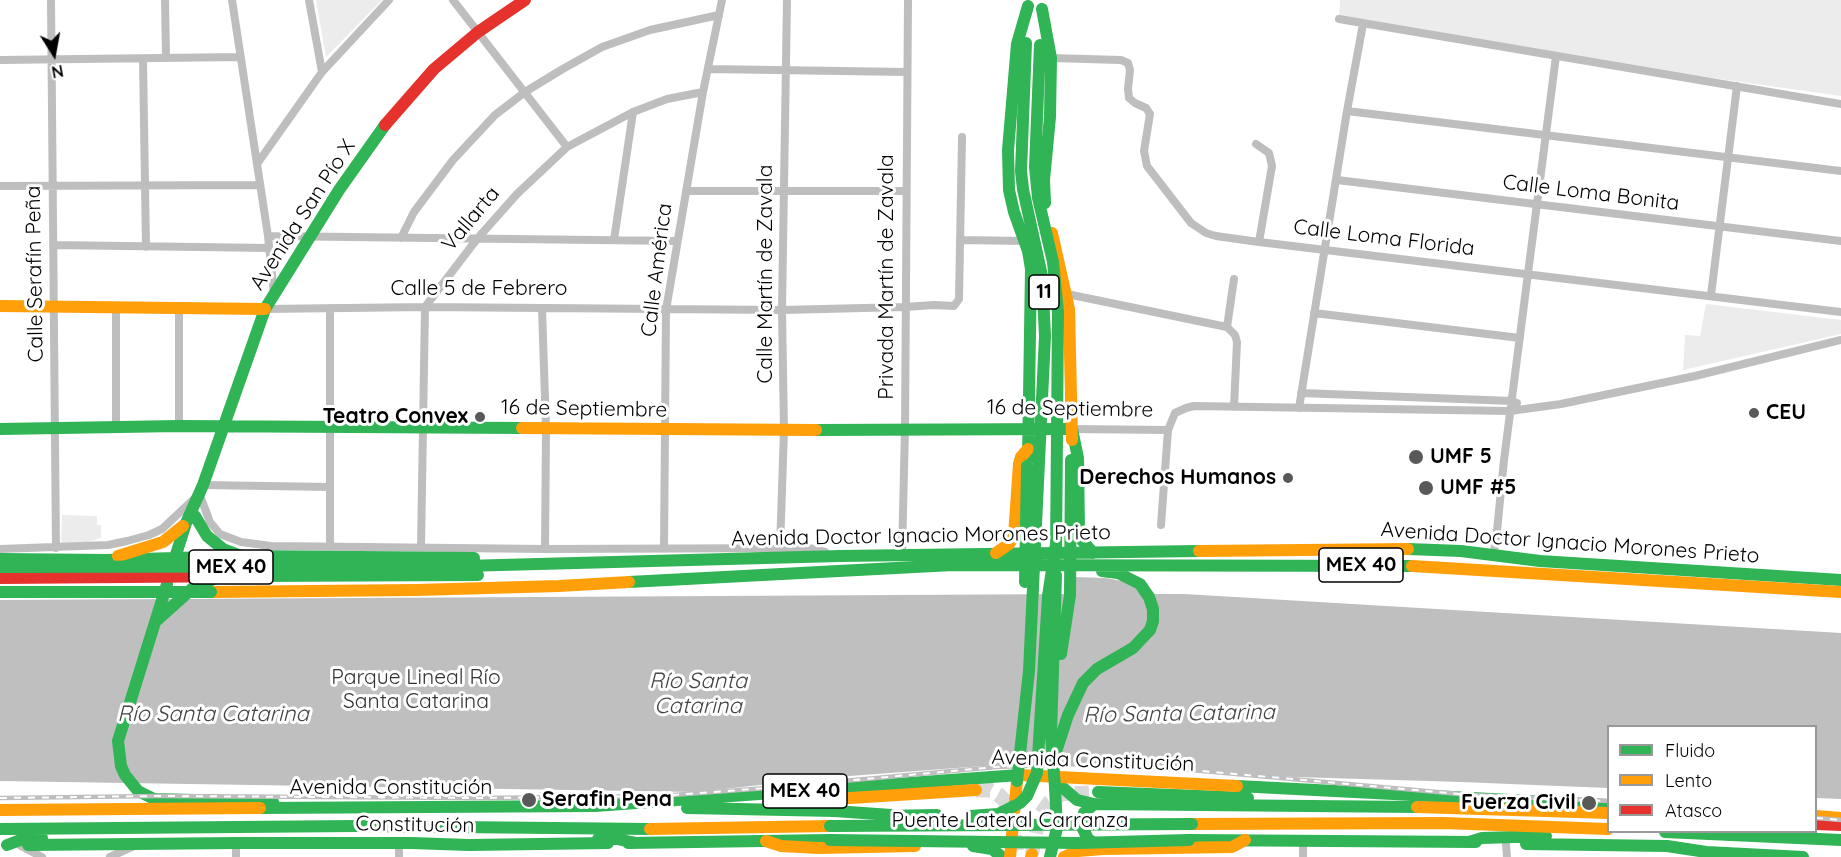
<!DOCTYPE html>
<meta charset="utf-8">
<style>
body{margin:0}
#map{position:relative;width:1841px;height:857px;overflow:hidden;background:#fff;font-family:Quicksand,sans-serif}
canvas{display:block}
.legend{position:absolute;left:1607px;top:725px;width:210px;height:108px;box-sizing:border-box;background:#fff;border:2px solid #999;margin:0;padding:8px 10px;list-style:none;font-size:18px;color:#000}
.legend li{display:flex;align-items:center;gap:12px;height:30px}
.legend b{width:30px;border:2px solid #999}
.north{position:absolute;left:24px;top:24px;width:60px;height:60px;-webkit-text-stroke:4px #fff;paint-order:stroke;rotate:169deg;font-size:16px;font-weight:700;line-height:24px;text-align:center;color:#000}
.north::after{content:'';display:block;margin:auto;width:21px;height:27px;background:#000;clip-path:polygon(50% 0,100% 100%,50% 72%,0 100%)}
</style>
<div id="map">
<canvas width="1841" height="857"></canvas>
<ul class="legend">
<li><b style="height:8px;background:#30b455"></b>Fluido</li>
<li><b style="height:8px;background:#ff9f0a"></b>Lento</li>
<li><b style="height:8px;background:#e5322d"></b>Atasco</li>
</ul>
<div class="north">N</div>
</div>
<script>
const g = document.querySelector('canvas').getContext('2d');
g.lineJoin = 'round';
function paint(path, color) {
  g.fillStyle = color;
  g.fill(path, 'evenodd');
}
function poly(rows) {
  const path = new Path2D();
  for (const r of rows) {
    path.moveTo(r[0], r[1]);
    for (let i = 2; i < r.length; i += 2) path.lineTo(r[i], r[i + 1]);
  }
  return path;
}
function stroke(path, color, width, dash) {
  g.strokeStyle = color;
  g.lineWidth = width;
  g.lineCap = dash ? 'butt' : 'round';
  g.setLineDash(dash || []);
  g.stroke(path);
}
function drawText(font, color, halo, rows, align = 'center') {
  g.font = font + ' Quicksand,sans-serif';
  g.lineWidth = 6;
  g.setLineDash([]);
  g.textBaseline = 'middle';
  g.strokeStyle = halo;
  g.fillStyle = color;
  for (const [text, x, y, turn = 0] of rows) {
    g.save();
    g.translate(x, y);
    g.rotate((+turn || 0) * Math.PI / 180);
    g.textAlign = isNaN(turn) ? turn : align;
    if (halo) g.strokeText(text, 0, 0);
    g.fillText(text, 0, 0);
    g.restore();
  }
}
const green = poly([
 [316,0,382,0,326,57],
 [1340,0,1841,0,1841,96,1556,56,1339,19],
 [1706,304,1841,320,1841,334,1683,370,1685,335,1700,336],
 [62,515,97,516,97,525,101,525,101,538,88,542,61,543]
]);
const water = poly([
 [1075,577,1106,578,1137,584,1143,594,1184,594,1841,633,1841,799,1816,798,1816,726,1608,726,1608,788,1461,782,1295,777,1037,762,823,778,697,792,0,781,0,600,1074,594]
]);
const primaryTunnel = poly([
 [1032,854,1039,816,1049,802,1063,794,1098,792]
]);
const highwayTunnel = poly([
 [976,790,990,790,999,795,1005,801,1010,813,1018,857]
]);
const street = poly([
 [51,0,56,548],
 [165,0,166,58],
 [232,0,268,236,274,294],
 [309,0,322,72],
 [453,0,567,147],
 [1339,19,1841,104],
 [1051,58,1121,60,1128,63,1130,70,1128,89,1129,98,1135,103,1146,108,1150,114,1144,151,1147,166,1191,223,1206,233,1216,236,1259,242,1841,312],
 [143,59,146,247],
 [0,60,240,57],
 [708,69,907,72],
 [1347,111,1841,171],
 [1256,144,1269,153,1272,166,1259,242],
 [257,164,322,72,389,0],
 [1337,180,1841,241],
 [0,186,260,185],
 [686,191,906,191],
 [268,236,677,241],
 [401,238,414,212,453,160,495,115,525,92,561,70,602,47,650,30,719,15],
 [614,240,633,112],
 [960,240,1025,241],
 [53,245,269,248],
 [1067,294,1227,327,1235,335,1237,342,1234,407],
 [1711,295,1737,86],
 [116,307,116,428],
 [179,308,179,426],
 [330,308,330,547],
 [542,308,546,429,545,549],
 [265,309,425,307,782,310,905,307,934,305,954,306,959,299,962,137],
 [1314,313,1520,338],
 [1227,327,1234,279],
 [1301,393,1512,401,1517,403],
 [1299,408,1347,111,1363,24],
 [1072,429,1168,430],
 [203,485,330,487],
 [199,493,210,522,220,534,241,542,271,546,545,549,809,548,825,552],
 [1161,525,1168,430,1175,413,1186,408,1194,406,1510,411,1561,404,1695,376,1841,340],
 [421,547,425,307,477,239,517,194,567,147,633,112,667,99,703,92],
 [0,549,108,545,127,541,149,535,162,529,193,500],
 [664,549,666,310,703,92,722,0],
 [780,549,784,430,782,310,787,0],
 [902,555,905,429,908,0],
 [1493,555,1496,541,1504,460,1556,56],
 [1303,841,1303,857],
 [399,843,399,857],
 [1506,844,1507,857],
 [21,846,42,857],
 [110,857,134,846],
 [236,857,236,843]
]);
const fast = poly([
 [1028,6,1017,44,1008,150,1009,190,1014,212,1028,251,1031,269,1028,460],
 [1042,9,1051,58,1050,117,1044,180,1045,203],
 [0,429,179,426,522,428],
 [1072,429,1078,458,1079,532,1081,539,1093,553],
 [816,430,1067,429],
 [195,516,207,536,223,549,239,555],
 [1408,549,1461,551,1540,561,1841,580],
 [0,559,107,560,243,556,474,558],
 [173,564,186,523,203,485,265,309,339,190,385,125],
 [463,566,840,556,1199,551],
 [252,576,478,575],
 [629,582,953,565,1412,566],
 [167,584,118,741,121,766,125,775,138,791,154,799,273,802],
 [156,621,194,587,214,579],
 [1054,758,1068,715,1083,683,1097,669,1133,648,1150,630,1153,621,1153,609,1149,597,1140,584,1118,573,1102,571],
 [1237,786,1608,805],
 [1062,787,1077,800,1094,804,1417,807],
 [1098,792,1248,798],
 [1094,804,1084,813,1081,825,1088,839,1101,848],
 [260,808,595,806,1019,775],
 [687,808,835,811,891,815],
 [883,816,937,815],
 [0,829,356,826,650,829],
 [1665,832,1841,840],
 [598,839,617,839,636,843],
 [1189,840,1476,842],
 [1469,842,1482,838,1546,836],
 [628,843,830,840],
 [1526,844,1667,846,1706,852,1803,857],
 [7,845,23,839,42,838],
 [28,845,236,843,412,843,469,845,608,843],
 [973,846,992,849,1002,857],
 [1050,857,1057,828,1055,787]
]);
const slow = poly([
 [1052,233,1069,309,1072,440],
 [0,306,265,309],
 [522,428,816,430],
 [1199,551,1408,549],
 [996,553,1009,544,1014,536,1019,464,1021,457,1028,449],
 [118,556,163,542,183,526],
 [1412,566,1841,592],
 [211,592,416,590,559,586,629,582],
 [1019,775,1237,786],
 [835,799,976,790],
 [1417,807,1608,813],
 [0,810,260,808],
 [1816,816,1841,818],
 [1192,824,1443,823,1608,829],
 [650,829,830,826],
 [766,841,781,846,818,848,915,846],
 [1010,857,1017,781],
 [1031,857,1032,854],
 [1064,857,1078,851,1103,849,1232,847,1245,840]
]);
const jam = poly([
 [385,125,434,69,478,32,525,0],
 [0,578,252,576],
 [1816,824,1841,825]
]);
const rail = poly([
 [0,798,160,796,480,798,659,796,767,788,996,767,1073,764,1191,770,1471,795,1608,801],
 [1816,818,1841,820]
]);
const fastBridge = poly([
 [1040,45,1035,167,1038,198,1053,262,1058,312,1056,553],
 [0,567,463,566],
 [1025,582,1027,466],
 [0,592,211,592],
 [1061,654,1070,595,1071,460],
 [1017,781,1029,671,1045,336,1042,276,1023,189,1021,171,1026,43],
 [1055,787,1051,734,1056,575],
 [970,816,998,814,1020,803,1027,796,1037,773,1048,596,1056,544],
 [830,826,1192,824],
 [830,840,1077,843,1189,840]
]);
const markers = [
 [1754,413,6,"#595959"],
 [480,417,6,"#595959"],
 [1416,457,8,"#595959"],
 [1288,478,6,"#595959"],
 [1426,488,8,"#595959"],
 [529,800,8,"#595959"],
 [1589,803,8,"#595959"]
];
const shields = [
 [1044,292,30],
 [1361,565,84],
 [231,567,84],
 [805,791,84]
];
const shieldNames = [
 ["11",1044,292],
 ["MEX 40",1361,565],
 ["MEX 40",231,567],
 ["MEX 40",805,791]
];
const streetNames = [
 ["Calle Loma Bonita",1591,193,7],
 ["Avenida San Pío X",303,215,-57],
 ["Vallarta",471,219,-50],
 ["Calle Loma Florida",1384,238,7],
 ["Calle América",657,270,-83],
 ["Calle Serafín Peña",35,274,-91],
 ["Calle Martín de Zavala",766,274,-90],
 ["Privada Martín de Zavala",887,277,-90],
 ["Calle 5 de Febrero",479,289],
 ["16 de Septiembre",584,409,1],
 ["16 de Septiembre",1070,409,1],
 ["Avenida Doctor Ignacio Morones Prieto",921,536,-1],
 ["Avenida Doctor Ignacio Morones Prieto",1570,543,4],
 ["Avenida Constitución",1093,761,2],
 ["Avenida Constitución",391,788],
 ["Puente Lateral Carranza",1010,821],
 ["Constitución",415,825,1]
];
const poiNames = [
 ["CEU",1766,413],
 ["Teatro Convex",468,417,"right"],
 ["UMF 5",1430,457],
 ["Derechos Humanos",1276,478,"right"],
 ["UMF #5",1440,488],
 ["Serafin Pena",542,800],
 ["Fuerza Civil",1576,803,"right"]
];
const parkNames = [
 ["Parque Lineal Río",416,678],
 ["Santa Catarina",416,702]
];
const waterNames = [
 ["Río Santa",698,681],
 ["Catarina",698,706],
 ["Río Santa Catarina",213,714],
 ["Río Santa Catarina",1179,714,-1]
];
paint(green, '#ececec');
paint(water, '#bfbfbf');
stroke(primaryTunnel, '#d9d9d9', 14, [14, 7]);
stroke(highwayTunnel, '#d9d9d9', 15, [15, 8]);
stroke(street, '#bebebe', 8);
stroke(fast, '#30b455', 12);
stroke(slow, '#ff9f0a', 12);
stroke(jam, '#e5322d', 12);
stroke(rail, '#bebebe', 4.5);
stroke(rail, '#fff', 2, [7]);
stroke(fastBridge, '#30b455', 12);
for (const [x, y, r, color] of markers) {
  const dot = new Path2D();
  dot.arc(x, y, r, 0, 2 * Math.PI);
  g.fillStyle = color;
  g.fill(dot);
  stroke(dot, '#fff', 2);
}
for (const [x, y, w] of shields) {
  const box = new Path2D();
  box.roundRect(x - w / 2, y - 17, w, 34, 4.5);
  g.fillStyle = '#fff';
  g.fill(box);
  stroke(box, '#000', 1.5);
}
drawText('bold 20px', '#000', null, shieldNames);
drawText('21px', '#000', '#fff', streetNames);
drawText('bold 21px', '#000', '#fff', poiNames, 'left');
drawText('21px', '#333', '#fff', parkNames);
drawText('italic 22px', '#444', '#fff', waterNames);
</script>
